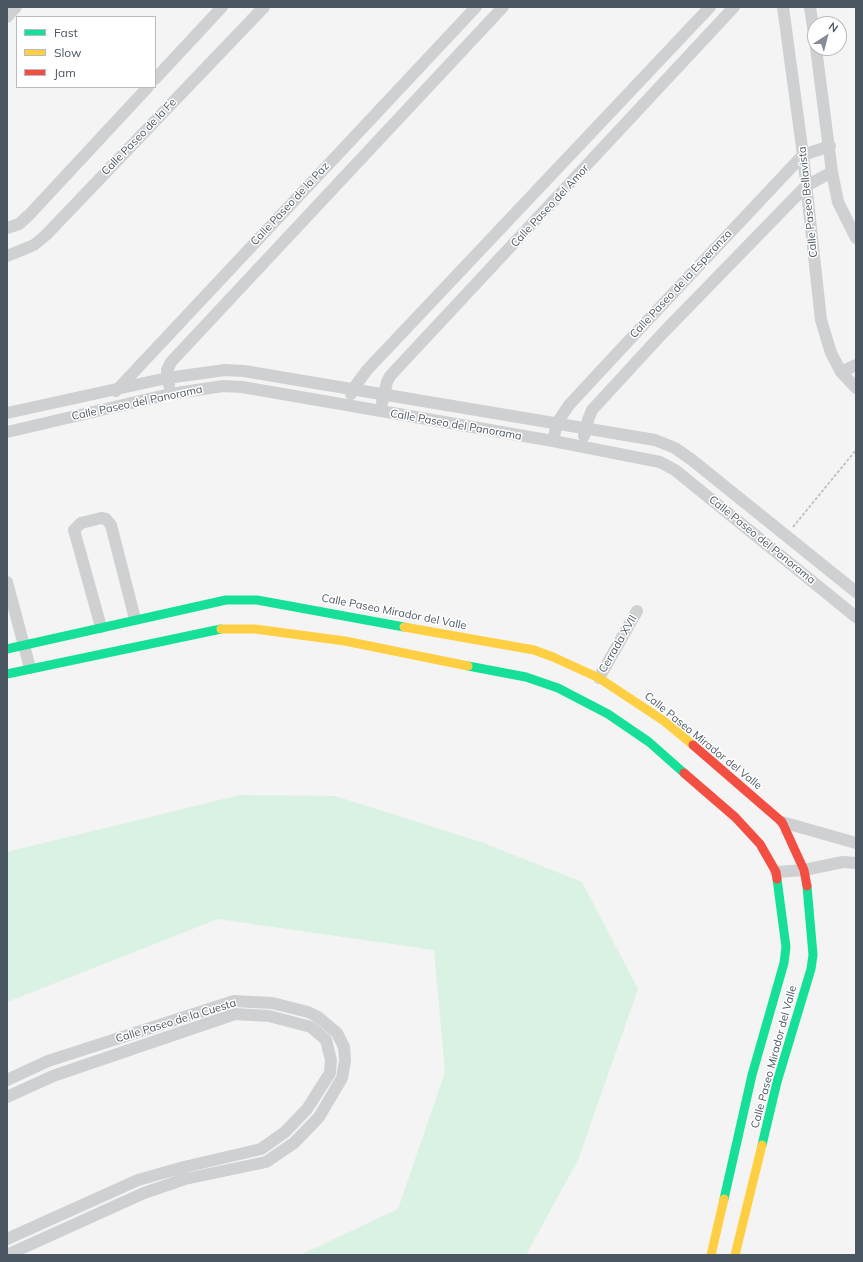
<!DOCTYPE html>
<style>
body{margin:0}
#map{position:relative;width:863px;height:1262px;overflow:hidden;background:#f4f4f4;font-family:Mulish,sans-serif}
canvas{display:block}
.frame{position:absolute;inset:0;border:8px solid #4a5661;pointer-events:none}
.legend{position:absolute;left:16px;top:16px;width:140px;height:72px;box-sizing:border-box;background:#fff;border:1px solid #b7bbc0;margin:0;padding:5px 7px;list-style:none;font-size:12px;color:#4a5661}
.legend li{display:flex;align-items:center;gap:8px;height:20px}
.legend b{width:20px;border:1px solid #b7bbc0}
.north{position:absolute;left:807px;top:16px;width:40px;height:40px;box-sizing:border-box;background:#fff;border:1px solid #b7bbc0;border-radius:50%;rotate:36deg;font-size:11px;font-weight:700;line-height:16px;text-align:center;color:#4a5661}
.north::after{content:'';display:block;margin:auto;width:14px;height:18px;background:#868d94;clip-path:polygon(50% 0,100% 100%,50% 72%,0 100%)}
</style>
<div id="map">
<canvas width="863" height="1262"></canvas>
<div class="frame"></div>
<ul class="legend">
<li><b style="height:5px;background:#16e098"></b>Fast</li>
<li><b style="height:5px;background:#ffcf43"></b>Slow</li>
<li><b style="height:5px;background:#f24e42"></b>Jam</li>
</ul>
<div class="north">N</div>
</div>
<script>
const g = document.querySelector('canvas').getContext('2d');
g.lineJoin = 'round';
function paint(path, color) {
  g.fillStyle = color;
  g.fill(path, 'evenodd');
}
function poly(rows) {
  const path = new Path2D();
  for (const r of rows) {
    path.moveTo(r[0], r[1]);
    for (let i = 2; i < r.length; i += 2) path.lineTo(r[i], r[i + 1]);
  }
  return path;
}
function stroke(path, color, width, dash) {
  g.strokeStyle = color;
  g.lineWidth = width;
  g.lineCap = dash ? 'butt' : 'round';
  g.setLineDash(dash || []);
  g.stroke(path);
}
function drawText(font, color, halo, rows, align = 'center') {
  g.font = font + ' Mulish,sans-serif';
  g.lineWidth = 3;
  g.setLineDash([]);
  g.textBaseline = 'middle';
  g.strokeStyle = halo;
  g.fillStyle = color;
  for (const [text, x, y, turn = 0] of rows) {
    g.save();
    g.translate(x, y);
    g.rotate((+turn || 0) * Math.PI / 180);
    g.textAlign = isNaN(turn) ? turn : align;
    if (halo) g.strokeText(text, 0, 0);
    g.fillText(text, 0, 0);
    g.restore();
  }
}
const green = poly([
 [240,795,335,796,481,842,582,882,638,989,578,1160,526,1255,300,1255,398,1209,445,1072,434,950,218,919,7,1002,7,852]
]);
const path = poly([
 [793,527,856,450]
]);
const street = poly([
 [783,7,803,155,821,320,831,353,841,372,856,388],
 [810,7,815,41],
 [7,17,16,7],
 [816,48,832,172,838,202,856,238],
 [155,79,222,7],
 [7,228,19,224,29,215,148,87],
 [7,256,34,245,46,235,264,7],
 [841,372,856,365],
 [169,385,167,370,171,362,503,7],
 [116,391,476,7],
 [351,394,353,389,367,370,710,7],
 [382,403,387,382,390,376,734,7],
 [7,413,167,378,225,370,244,371,655,440,675,448,692,460,856,592],
 [7,432,170,394,223,386,242,387,335,403,553,441,660,462,675,470,856,617],
 [584,436,588,420,592,410,661,335,806,186,832,172],
 [553,441,557,423,569,405,647,321,803,155,830,146],
 [7,582,30,668],
 [101,627,74,530,81,523,101,518,106,519,111,525,135,619],
 [599,678,637,611],
 [782,822,856,843],
 [776,872,804,870,843,862,856,863],
 [7,1080,48,1061,234,1001,272,1003,308,1012,318,1017,337,1033,344,1047,345,1061,342,1078,319,1117,294,1143,266,1162,185,1179,144,1193,7,1255],
 [7,1097,53,1076,235,1014,269,1016,311,1027,326,1040,331,1060,330,1073,307,1109,285,1132,261,1149,184,1167,138,1180,7,1239]
]);
const fast = poly([
 [7,649,226,600,257,600,404,627],
 [468,666,526,677,558,688,608,714,649,742,684,773],
 [7,674,221,629],
 [762,1145,777,1082,811,969,813,955,807,886],
 [724,1199,752,1075,784,963,786,947,777,879]
]);
const slow = poly([
 [404,627,534,650,553,657,599,678,664,721,693,745],
 [221,629,255,629,345,641,468,666],
 [711,1255,724,1199],
 [735,1255,762,1145]
]);
const jam = poly([
 [693,745,782,822,804,870,807,886],
 [684,773,735,817,760,844,776,872,777,879]
]);
const streetNames = [
 ["Calle Paseo de la Fe",139,137,-46],
 ["Calle Paseo Bellavista",808,202,-96],
 ["Calle Paseo de la Paz",290,204,-47],
 ["Calle Paseo del Amor",550,206,-47],
 ["Calle Paseo de la Esperanza",681,284,-47],
 ["Calle Paseo del Panorama",137,403,-12],
 ["Calle Paseo del Panorama",456,425,10],
 ["Calle Paseo del Panorama",762,540,39],
 ["Calle Paseo Mirador del Valle",394,612,11],
 ["Cerrada XVII",618,644,-60],
 ["Calle Paseo Mirador del Valle",703,741,39],
 ["Calle Paseo de la Cuesta",176,1021,-17],
 ["Calle Paseo Mirador del Valle",774,1057,-75]
];
paint(green, '#d9f2e3');
stroke(path, '#bcc7c4', 2, [3, 2]);
stroke(street, '#ced0d2', 12);
stroke(fast, '#16e098', 9);
stroke(slow, '#ffcf43', 9);
stroke(jam, '#f24e42', 9);
drawText('11px', '#4a5661', '#fff', streetNames);
</script>
